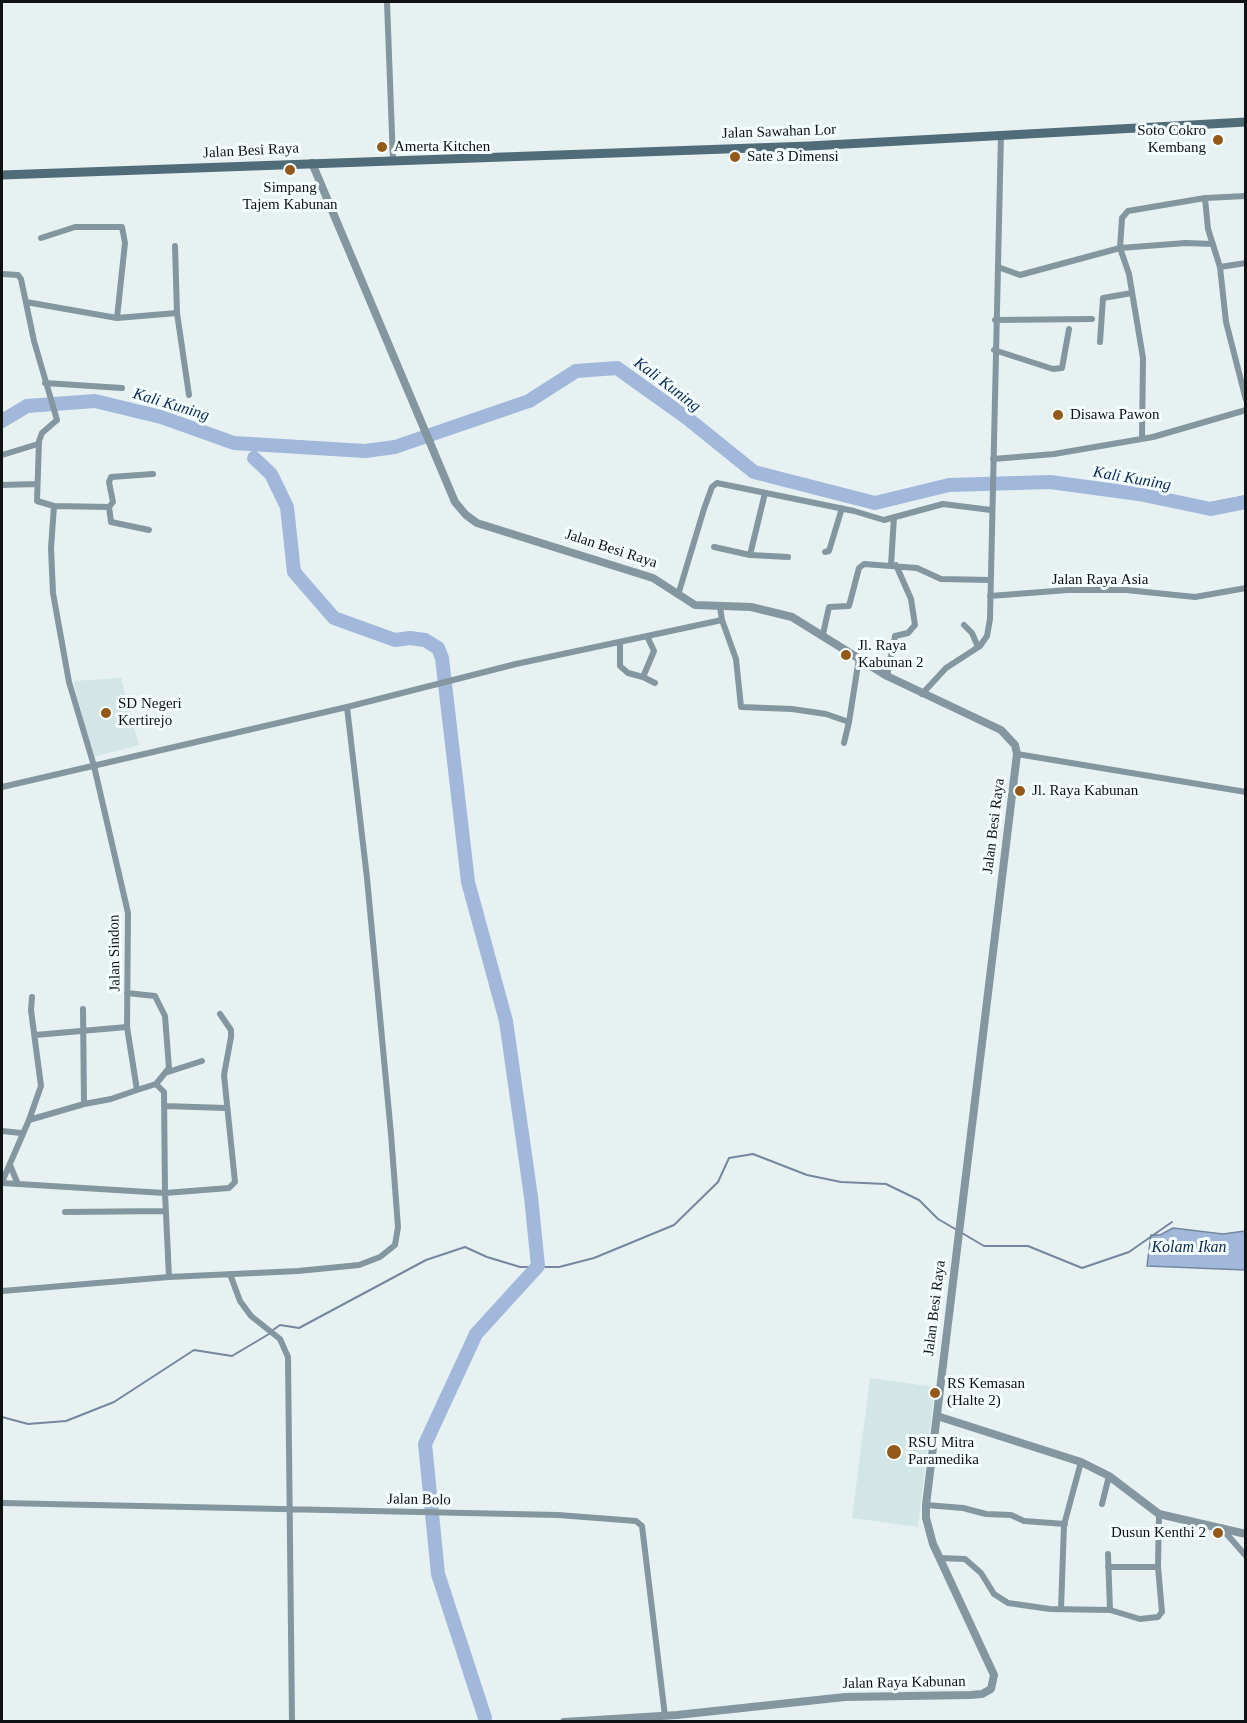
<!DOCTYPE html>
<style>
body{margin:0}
#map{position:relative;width:1247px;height:1723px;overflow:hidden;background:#e7f1f2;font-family:Georgia,serif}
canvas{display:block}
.frame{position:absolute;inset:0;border:3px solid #0e1212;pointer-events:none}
</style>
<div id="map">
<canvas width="1247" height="1723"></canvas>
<div class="frame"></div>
</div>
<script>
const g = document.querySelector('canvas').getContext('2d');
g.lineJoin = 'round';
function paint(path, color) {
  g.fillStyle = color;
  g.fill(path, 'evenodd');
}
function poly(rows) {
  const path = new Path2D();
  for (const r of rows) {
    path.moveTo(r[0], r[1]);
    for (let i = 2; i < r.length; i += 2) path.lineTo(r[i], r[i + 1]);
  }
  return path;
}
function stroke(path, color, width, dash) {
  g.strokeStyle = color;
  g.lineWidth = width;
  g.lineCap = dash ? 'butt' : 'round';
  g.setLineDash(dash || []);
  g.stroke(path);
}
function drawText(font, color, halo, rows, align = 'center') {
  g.font = font + ' Georgia,serif';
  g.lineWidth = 6;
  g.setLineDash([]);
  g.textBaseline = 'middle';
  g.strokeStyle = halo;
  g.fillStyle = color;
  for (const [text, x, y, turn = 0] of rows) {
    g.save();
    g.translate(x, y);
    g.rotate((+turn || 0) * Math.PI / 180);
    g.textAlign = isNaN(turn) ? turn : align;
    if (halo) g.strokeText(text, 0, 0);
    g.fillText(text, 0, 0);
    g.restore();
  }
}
const built = poly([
 [121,678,139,745,93,757,73,681],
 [870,1378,935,1387,918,1527,852,1518]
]);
const water = poly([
 [1173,1228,1223,1234,1245,1231,1245,1270,1147,1266,1151,1235,1160,1235,1173,1228]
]);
const stream = poly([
 [1205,504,1246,496],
 [962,1233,984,1246,1028,1246,1082,1268,1129,1252,1172,1222],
 [273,1330,280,1325,299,1328,426,1260,465,1247,487,1257,520,1267,559,1267,594,1258,674,1225,718,1182,729,1158,753,1154,807,1175,841,1182,886,1184,919,1200,938,1219,957,1230],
 [2,1417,28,1424,66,1421,114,1402,194,1350,232,1356,269,1334]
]);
const river = poly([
 [2,421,27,406,95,401,161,417,234,443,365,451,395,447,529,401,576,371,617,368,687,418,754,472,875,503,949,485,1050,482,1139,494,1211,509,1246,502],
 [254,458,271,474,287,507,294,572,334,618,395,640,410,638,425,640,438,648,442,658,468,882,506,1021,531,1197,538,1266,476,1334,425,1444,438,1574,485,1718]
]);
const minor = poly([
 [387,2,393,161],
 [1205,198,1208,229,1220,267,1226,322,1246,400],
 [41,238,75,227,122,227,125,243,117,318],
 [175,246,177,313,189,395],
 [998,267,1020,275,1120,248,1122,218,1128,211,1205,198,1246,196],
 [1220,267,1246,263],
 [2,274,18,275,21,279,34,341,57,420,42,433,39,441,37,501,54,506,109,507],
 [26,302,117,318,177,313],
 [995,320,1092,319],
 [1100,342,1103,298,1132,293],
 [994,350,1053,369,1062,368,1069,329],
 [45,383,122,388],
 [1142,439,1143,358,1129,274,1120,248,1186,243,1213,244],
 [2,455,38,444],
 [993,459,1054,454,1153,437,1246,410],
 [2,485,36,484],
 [149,530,111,522,109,507,113,502,109,482,111,477,153,474],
 [714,547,750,555,765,493],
 [825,552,829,551,842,508],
 [750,555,788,557],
 [891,565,894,517],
 [678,595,704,509,712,487,717,483,854,511,884,520,943,504,991,510],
 [990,596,1068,590,1126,590,1195,597,1246,588],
 [722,620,736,659,741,707,792,709,826,714,849,722,844,743],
 [964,625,972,633,978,647],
 [823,634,829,607,849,606,859,568,864,564,917,568,941,579,990,580],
 [647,636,654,651,643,677,655,683],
 [620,642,620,666,628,673,643,677],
 [887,676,895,636,908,633,915,625,911,599,896,565],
 [922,694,946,668,980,646,987,636,990,619,1001,134],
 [849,722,859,658],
 [1017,754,1246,792],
 [2,787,347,707,516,664,722,620,720,607],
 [127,993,155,996,165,1016,169,1068,156,1084],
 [35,1035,127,1027],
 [168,1072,202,1061],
 [84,1104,111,1099,137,1090],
 [164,1106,226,1108],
 [29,1120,41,1086,31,1010,32,997],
 [2,1131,21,1133],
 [10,1165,17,1182],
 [2,1182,29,1120,84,1104,83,1009],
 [2,1183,165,1193,164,1092,156,1084,137,1090,127,1027,128,913,94,766,69,682,53,593,51,548,54,506],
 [65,1212,166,1211],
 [230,1274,240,1301,251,1316,280,1339,288,1357,292,1722],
 [169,1277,165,1193,229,1188,235,1182,224,1075,231,1037,231,1030,220,1014],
 [2,1291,169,1277,298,1271,359,1265,380,1257,395,1245,398,1227,391,1134,367,878,347,707],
 [2,1503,558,1515,636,1521,642,1526,665,1716],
 [1102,1504,1109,1476],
 [926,1505,963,1508,986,1514,1011,1515,1024,1521,1065,1524],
 [1223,1530,1246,1556],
 [1108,1554,1110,1610],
 [940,1558,965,1559,981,1573,994,1594,1008,1603,1050,1609,1110,1610,1140,1619,1158,1617,1162,1612,1158,1567,1159,1514],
 [1108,1567,1158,1567],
 [1061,1609,1064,1525,1081,1462]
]);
const tertiary = poly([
 [312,163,455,502,466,515,477,523,653,578,695,605,751,607,792,617,887,676,1001,730,1015,745,1017,754,926,1505,926,1518,933,1544,994,1675,991,1689,982,1694,970,1695,845,1697,677,1715,564,1722],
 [937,1416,1081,1462,1109,1476,1159,1514,1246,1534]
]);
const secondary = poly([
 [2,175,809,146,1246,122]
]);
const markers = [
 [1218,140,6,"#945918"],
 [382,147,6,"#945918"],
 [735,157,6,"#945918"],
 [290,170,6,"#945918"],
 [1058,415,6,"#945918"],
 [846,655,6,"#945918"],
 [106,713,6,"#945918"],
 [1020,791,6,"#945918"],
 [935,1393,6,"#945918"],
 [894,1452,8,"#945918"],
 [1218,1533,6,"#945918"]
];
const poiNames = [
 ["Soto Cokro",1206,131,"right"],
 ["Kembang",1206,148,"right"],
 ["Amerta Kitchen",394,147],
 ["Sate 3 Dimensi",747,157],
 ["Simpang",290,188,"center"],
 ["Tajem Kabunan",290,205,"center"],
 ["Disawa Pawon",1070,415],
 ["Jl. Raya",858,646],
 ["Kabunan 2",858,663],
 ["SD Negeri",118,704],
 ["Kertirejo",118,721],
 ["Jl. Raya Kabunan",1032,791],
 ["RS Kemasan",947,1384],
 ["(Halte 2)",947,1401],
 ["RSU Mitra",908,1443],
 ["Paramedika",908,1460],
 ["Dusun Kenthi 2",1206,1533,"right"]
];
const streetNames = [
 ["Jalan Sawahan Lor",779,132,-2],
 ["Jalan Besi Raya",251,151,-3],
 ["Jalan Besi Raya",611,549,18],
 ["Jalan Raya Asia",1100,580],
 ["Jalan Besi Raya",994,826,-83],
 ["Jalan Sindon",115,953,-91],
 ["Jalan Besi Raya",935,1308,-83],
 ["Jalan Bolo",419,1500,1],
 ["Jalan Raya Kabunan",904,1683,-1]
];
const waterNames = [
 ["Kali Kuning",667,385,37],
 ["Kali Kuning",171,405,17],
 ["Kali Kuning",1132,479,10],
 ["Kolam Ikan",1189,1248]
];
paint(built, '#d2e6e7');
paint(water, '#a1b8db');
stroke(water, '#75869f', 1.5);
stroke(stream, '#75869f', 2);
stroke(river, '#a1b8db', 14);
stroke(minor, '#8496a0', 6);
stroke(tertiary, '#8496a0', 8);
stroke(secondary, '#516c79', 9);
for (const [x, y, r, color] of markers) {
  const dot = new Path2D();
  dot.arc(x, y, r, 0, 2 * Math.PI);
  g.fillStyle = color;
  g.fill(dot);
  stroke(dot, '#f5feff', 2);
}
drawText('15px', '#0e1212', '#f5feff', poiNames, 'left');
drawText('15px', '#0e1212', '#f5feff', streetNames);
drawText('italic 16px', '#0a2953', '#f5feff', waterNames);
</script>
